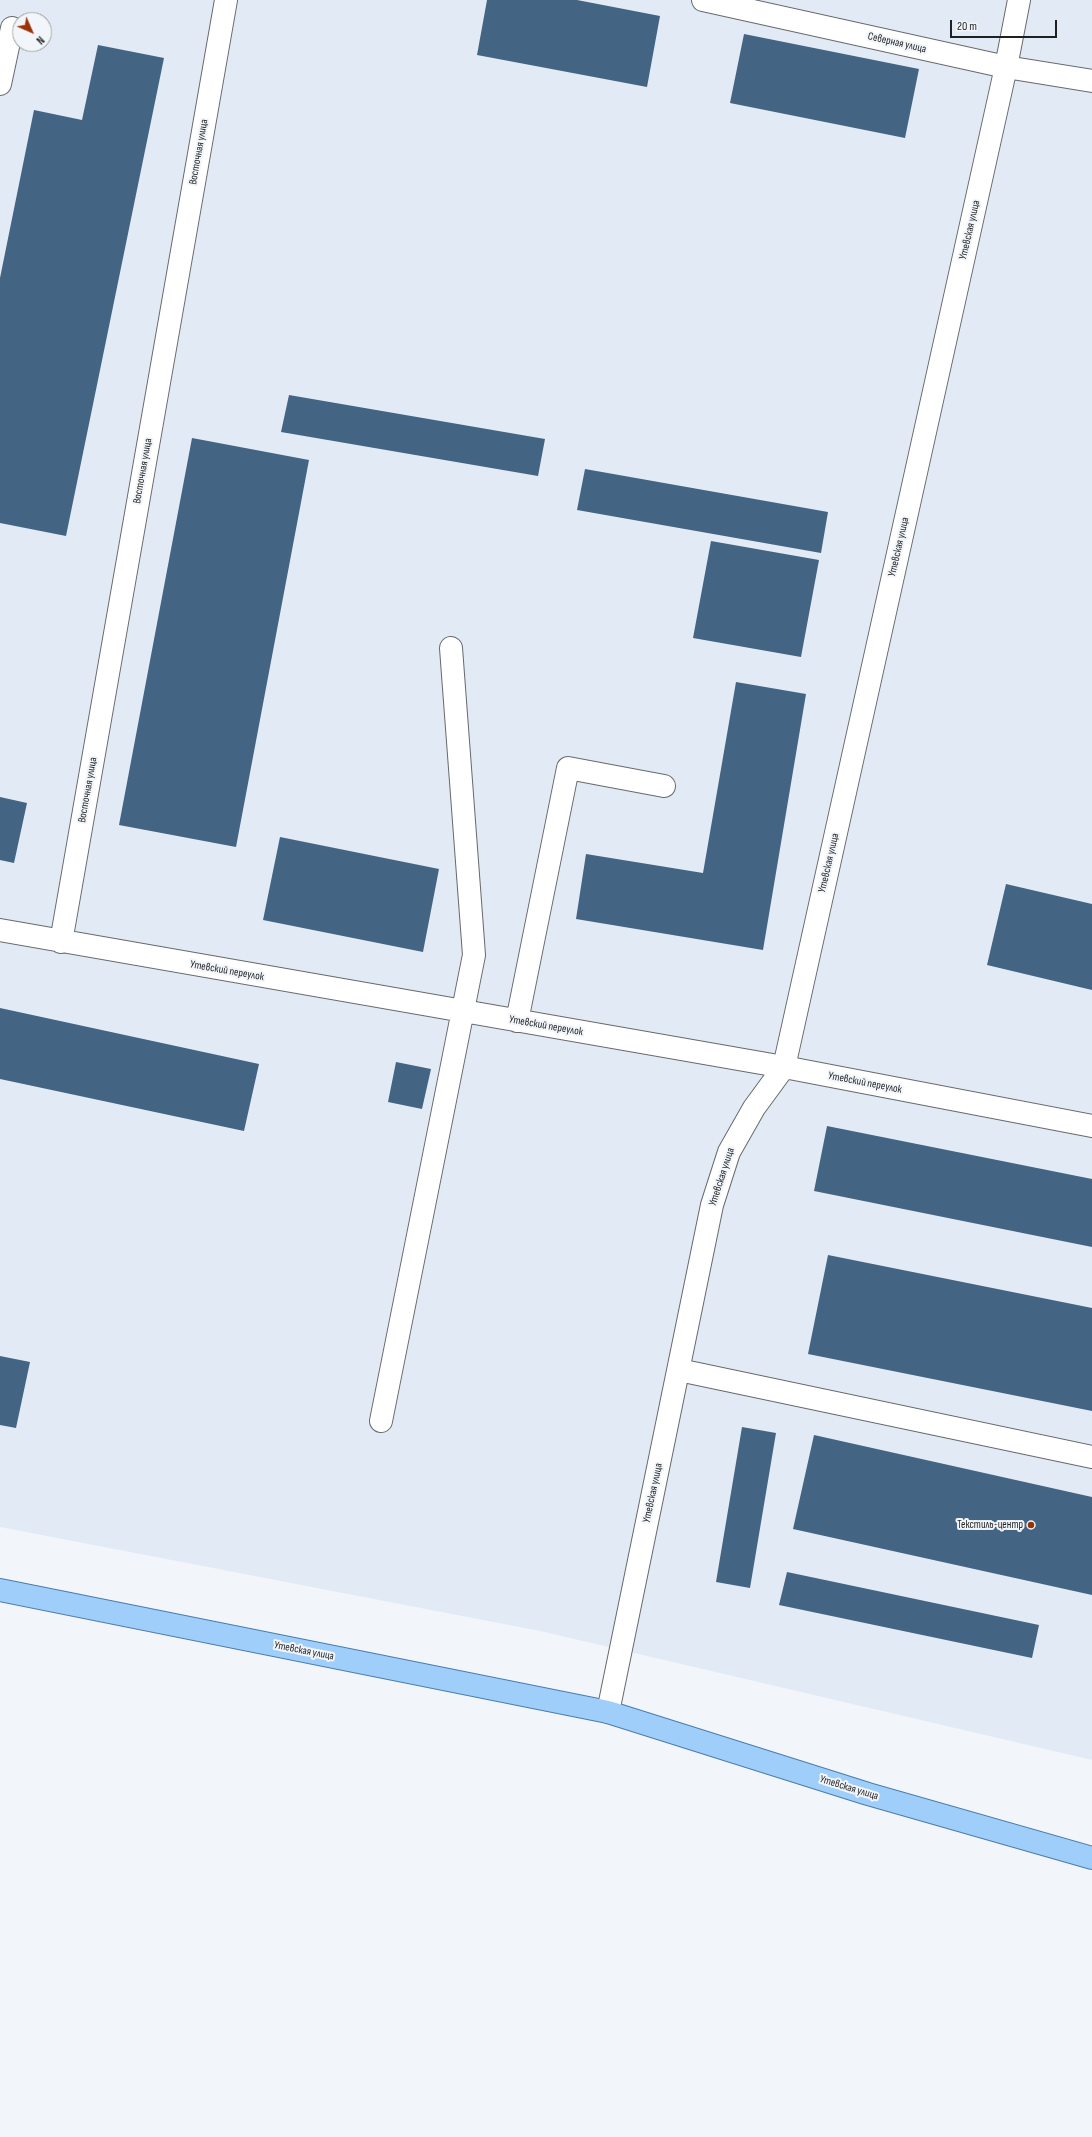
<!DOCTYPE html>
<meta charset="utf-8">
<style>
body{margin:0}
#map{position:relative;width:1092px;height:2137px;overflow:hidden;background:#f2f6fa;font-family:"Sofia Sans Condensed",sans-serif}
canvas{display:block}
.north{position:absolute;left:12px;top:12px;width:40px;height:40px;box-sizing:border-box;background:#f2f6fa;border:1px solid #9ea0a3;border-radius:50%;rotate:135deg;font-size:11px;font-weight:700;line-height:16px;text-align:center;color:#1f2021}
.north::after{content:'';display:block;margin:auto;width:14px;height:18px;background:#983305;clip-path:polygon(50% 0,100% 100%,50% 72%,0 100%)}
.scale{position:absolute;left:950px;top:20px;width:107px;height:18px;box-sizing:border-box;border:2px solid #1f2021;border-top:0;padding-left:5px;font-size:12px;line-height:14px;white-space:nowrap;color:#1f2021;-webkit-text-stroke:3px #f2f6fa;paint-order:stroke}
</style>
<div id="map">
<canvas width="1092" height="2137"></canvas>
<div class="north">N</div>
<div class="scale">20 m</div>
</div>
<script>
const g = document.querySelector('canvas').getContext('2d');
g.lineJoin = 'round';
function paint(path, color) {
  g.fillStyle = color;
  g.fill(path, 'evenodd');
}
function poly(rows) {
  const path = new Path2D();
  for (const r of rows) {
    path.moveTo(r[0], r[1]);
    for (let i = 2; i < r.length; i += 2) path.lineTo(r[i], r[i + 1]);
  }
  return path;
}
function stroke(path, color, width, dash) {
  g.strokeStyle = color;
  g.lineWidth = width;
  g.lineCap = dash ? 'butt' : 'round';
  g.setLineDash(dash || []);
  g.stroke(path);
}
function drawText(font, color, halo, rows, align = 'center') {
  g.font = font + ' "Sofia Sans Condensed",sans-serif';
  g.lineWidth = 4;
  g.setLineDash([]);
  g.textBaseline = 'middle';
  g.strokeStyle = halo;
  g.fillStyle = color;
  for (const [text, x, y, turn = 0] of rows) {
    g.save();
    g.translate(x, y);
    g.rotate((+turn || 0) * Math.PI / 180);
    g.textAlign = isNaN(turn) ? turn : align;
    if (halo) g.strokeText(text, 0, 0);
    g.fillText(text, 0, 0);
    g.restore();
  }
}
const built = poly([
 [0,0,1092,0,1092,1760,540,1631,0,1527],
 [20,20,44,20,44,44,20,44]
]);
const building = poly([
 [487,0,577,0,660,16,647,87,477,55],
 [744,34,919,69,905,138,730,103],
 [98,45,164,58,66,536,0,523,0,278,34,110,82,120],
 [289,395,545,439,538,476,281,432],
 [192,438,309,460,236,847,119,825],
 [585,469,828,512,821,553,577,510],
 [711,541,819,560,801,657,693,638],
 [736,682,806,694,763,950,576,919,586,854,703,873],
 [0,797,27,803,14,863,0,860],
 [280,837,439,869,423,952,263,920],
 [1006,884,1092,904,1092,990,987,965],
 [0,1008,259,1064,244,1131,0,1079],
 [396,1062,431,1069,422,1109,388,1102],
 [827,1126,1092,1179,1092,1247,814,1191],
 [828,1255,1092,1308,1092,1411,808,1354],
 [0,1356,30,1362,16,1428,0,1425],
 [742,1427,776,1433,750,1588,716,1582],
 [814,1435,1092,1497,1092,1595,793,1529],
 [787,1572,1039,1625,1032,1658,779,1605]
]);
const minor = poly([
 [703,0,1006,67,1092,81],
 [0,84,12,28],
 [0,930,784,1067,1092,1126],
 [61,942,226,0],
 [517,1021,568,768,664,786],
 [679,1370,1092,1457],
 [381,1421,474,955,451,648],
 [608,1712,712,1205,729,1152,754,1108,784,1067,1006,67,1019,0]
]);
const major = poly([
 [0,1590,608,1712,868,1794,1092,1858]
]);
const markers = [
 [1031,1525,4,"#983305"]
];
const streetNames = [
 ["Северная улица",897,43,13],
 ["Восточная улица",199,152,-80],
 ["Утевская улица",970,230,-77],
 ["Восточная улица",143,471,-80],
 ["Утевская улица",899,547,-77],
 ["Восточная улица",88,790,-80],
 ["Утевская улица",829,863,-77],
 ["Утевский переулок",227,971,10],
 ["Утевский переулок",546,1026,10],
 ["Утевский переулок",865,1083,11],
 ["Утевская улица",722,1177,-72],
 ["Утевская улица",653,1493,-78],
 ["Утевская улица",304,1651,11],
 ["Утевская улица",849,1788,17]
];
const poiNames = [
 ["Текстиль-центр",1023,1525]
];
paint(built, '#e2ebf5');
paint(building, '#446484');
stroke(minor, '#676a6d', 24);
stroke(major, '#497cad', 24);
stroke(minor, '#fff', 22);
stroke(major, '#9fcefb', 22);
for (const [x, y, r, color] of markers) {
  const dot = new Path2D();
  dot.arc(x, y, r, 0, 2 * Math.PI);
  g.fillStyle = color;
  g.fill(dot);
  stroke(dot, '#f2f6fa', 1.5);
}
drawText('11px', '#1f2021', '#f2f6fa', streetNames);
drawText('11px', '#1f2021', '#f2f6fa', poiNames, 'right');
</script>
